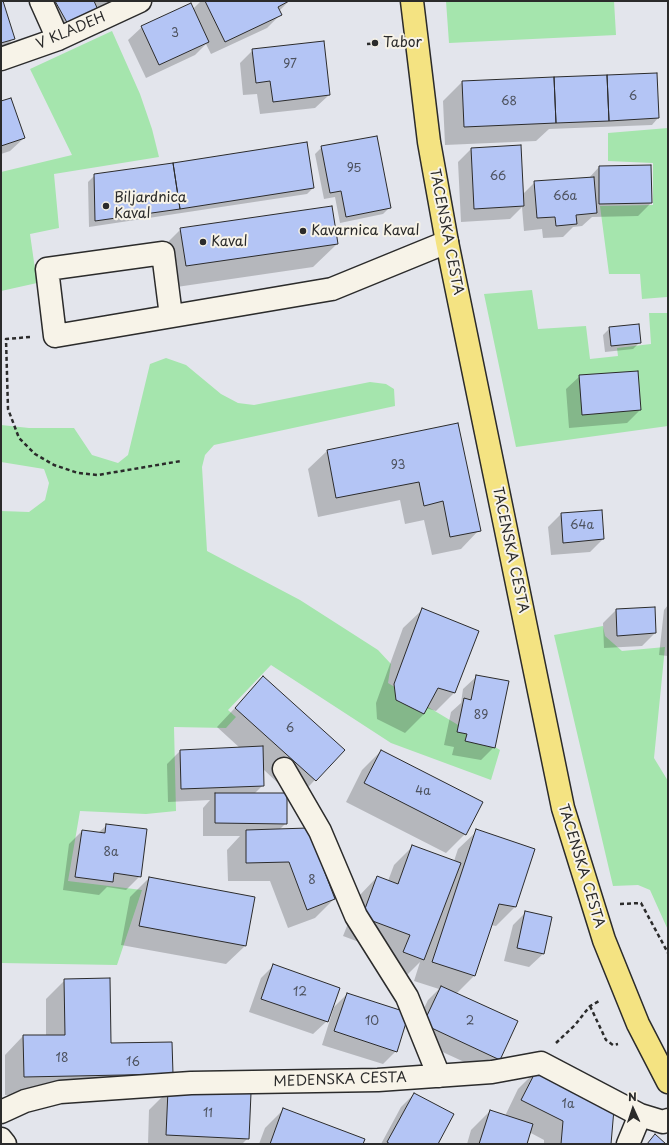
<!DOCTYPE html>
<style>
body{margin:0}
#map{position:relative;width:669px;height:1145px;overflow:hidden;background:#e3e5ec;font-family:"Playpen Sans",sans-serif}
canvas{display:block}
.frame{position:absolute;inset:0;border:2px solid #2b2b2b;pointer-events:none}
.north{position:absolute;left:613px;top:1089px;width:40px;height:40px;-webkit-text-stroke:3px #f7f3e8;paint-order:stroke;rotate:357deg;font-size:11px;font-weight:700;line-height:16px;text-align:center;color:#2b2b2b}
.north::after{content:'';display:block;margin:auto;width:14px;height:18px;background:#2b2b2b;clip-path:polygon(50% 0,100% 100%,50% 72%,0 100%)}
</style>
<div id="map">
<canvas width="669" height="1145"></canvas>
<div class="frame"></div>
<div class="north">N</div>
</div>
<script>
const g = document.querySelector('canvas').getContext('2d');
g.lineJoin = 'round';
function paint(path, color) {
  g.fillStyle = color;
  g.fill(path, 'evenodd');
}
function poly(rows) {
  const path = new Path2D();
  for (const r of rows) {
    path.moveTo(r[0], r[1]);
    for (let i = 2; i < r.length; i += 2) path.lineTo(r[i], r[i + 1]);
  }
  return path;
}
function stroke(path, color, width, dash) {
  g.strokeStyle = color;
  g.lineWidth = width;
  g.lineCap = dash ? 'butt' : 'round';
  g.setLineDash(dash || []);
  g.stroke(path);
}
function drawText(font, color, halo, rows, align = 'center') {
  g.font = font + ' "Playpen Sans",sans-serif';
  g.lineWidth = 4;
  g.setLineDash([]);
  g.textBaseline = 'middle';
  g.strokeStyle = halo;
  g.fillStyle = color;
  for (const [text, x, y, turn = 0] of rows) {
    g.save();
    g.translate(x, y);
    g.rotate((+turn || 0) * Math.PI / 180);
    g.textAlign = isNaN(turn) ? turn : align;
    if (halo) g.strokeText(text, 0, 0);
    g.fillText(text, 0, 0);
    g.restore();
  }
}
const green = poly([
 [446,1,614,1,616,35,449,43],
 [112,31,140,94,152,129,159,157,54,174,59,228,30,234,37,283,1,291,1,172,72,155,30,69],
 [668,128,668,309,667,297,642,299,640,274,609,274,600,206,653,205,653,163,608,161,608,133],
 [532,290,538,329,586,326,590,359,618,356,617,348,651,344,649,313,668,313,668,426,516,447,484,294],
 [166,358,186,365,221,394,238,403,254,405,370,382,386,384,394,389,395,406,214,445,205,455,202,467,207,551,300,600,378,650,391,664,388,683,500,750,491,780,391,743,271,665,228,710,236,717,226,728,174,727,176,811,146,814,80,811,68,881,142,890,117,965,1,963,1,511,29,512,45,500,49,483,44,469,1,462,1,425,29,428,74,428,92,455,118,463,128,455,150,364],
 [603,626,605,636,622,651,665,647,654,758,668,781,668,930,650,890,638,885,613,886,554,635]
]);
const shadow = poly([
 [1,1,13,39,1,51],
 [35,1,112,1,97,9,55,38],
 [201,1,289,1,279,11,280,15,267,28,211,54,206,44,195,55,146,78,128,40,142,27,193,9],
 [253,50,329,95,315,108,260,114,257,94,243,95,240,63],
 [462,82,658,118,652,125,549,129,536,141,445,145,443,101],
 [1,102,24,138,10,151,1,154],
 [322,147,389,208,383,214,340,223,335,197,324,199,315,154],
 [471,149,523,194,535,182,588,179,599,167,651,203,638,216,592,217,582,226,573,227,563,237,543,238,542,229,524,231,522,207,510,219,461,222,458,162],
 [95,175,313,188,307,194,89,227,88,182],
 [181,229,337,244,313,267,163,289,157,253],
 [610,328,640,342,633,349,605,352,603,335],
 [580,376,640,410,627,423,569,428,566,389],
 [458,424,479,530,461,549,432,555,424,520,405,524,400,500,318,517,308,469,327,451],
 [561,514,603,539,590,552,551,555,548,527],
 [668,605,668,656,659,655,664,610],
 [654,608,655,633,642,646,604,648,603,623,616,610],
 [422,610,455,692,436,711,426,708,424,714,405,733,377,719,376,703,403,628],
 [477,676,494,747,481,760,452,755,454,747,444,745,451,712,461,703,463,689],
 [263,678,343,750,296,800,263,769,263,785,254,794,286,823,279,830,334,899,315,918,288,928,270,881,228,881,227,850,240,836,203,836,203,808,210,800,168,802,167,764,180,751,240,748,217,727],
 [381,751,465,834,446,853,346,802,362,770],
 [107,825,140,876,126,890,107,887,99,895,63,890,69,844,82,831,98,833],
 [477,831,515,907,496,926,491,925,474,976,456,994,499,1059,486,1072,410,1037,428,1000,439,989,414,981,420,962,404,978,391,954,343,936,359,896,377,877,388,881,394,865,413,846,454,861,458,849],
 [149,878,245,946,226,964,121,945,130,897],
 [526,912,543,954,529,967,504,961,513,925],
 [274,965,327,1021,313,1034,249,1012,261,978],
 [65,980,110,1044,171,1043,153,1093,5,1095,5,1055,23,1036,46,1036,46,999],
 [347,994,396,1051,383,1064,322,1045,334,1007],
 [537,1070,610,1144,544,1144,544,1140,529,1132,526,1144,467,1144,471,1130,490,1111,505,1116,518,1089],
 [168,1091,248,1138,242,1144,148,1144,149,1110],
 [414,1094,436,1144,381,1144,401,1107],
 [284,1109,362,1144,259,1144,265,1128]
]);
const building = poly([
 [1,1,3,1,15,39,1,43,1,1],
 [55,1,94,1,98,10,69,26,55,1],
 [205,1,289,1,278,7,282,15,225,42,205,1],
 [191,3,209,42,159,65,141,26,191,3],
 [324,41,330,95,273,102,270,81,256,83,252,49,324,41],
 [657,73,659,118,609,121,607,75,657,73],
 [607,75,609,121,556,123,554,77,607,75],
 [554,77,556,123,464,127,462,81,554,77],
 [11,98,25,138,1,146,1,101,11,98],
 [377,136,391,208,346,217,341,191,330,193,321,146,377,136],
 [307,142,314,188,180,209,173,163,307,142],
 [521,145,524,206,474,209,471,148,521,145],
 [173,163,180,209,95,221,94,174,173,163],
 [651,165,652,203,599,204,599,166,651,165],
 [594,177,597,213,576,215,577,224,556,226,555,217,537,218,534,181,594,177],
 [332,206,338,244,186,266,180,228,332,206],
 [639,324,641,343,611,346,609,327,639,324],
 [638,371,641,410,582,415,579,375,638,371],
 [458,423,481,531,450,537,443,501,424,506,419,482,336,498,327,450,458,423],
 [602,510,604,539,563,543,561,513,602,510],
 [655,607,656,633,617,636,616,609,655,607],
 [422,608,479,631,455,693,438,688,424,714,396,700,394,684,422,608],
 [476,675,509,681,495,748,465,741,467,734,457,732,464,698,471,700,476,675],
 [263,676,345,750,316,781,235,708,263,676],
 [263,746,264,786,181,789,180,750,263,746],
 [381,750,483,802,466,835,364,783,381,750],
 [215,793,287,793,287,824,215,823,215,793],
 [106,824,147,829,141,877,114,873,113,882,75,877,82,830,105,833,106,824],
 [308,828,335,899,307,910,289,862,246,863,246,830,308,828],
 [476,829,535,849,516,907,499,904,475,976,432,962,476,829],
 [412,845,461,863,424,960,403,952,410,935,362,917,377,876,398,884,412,845],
 [149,877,255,897,246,946,139,926,149,877],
 [525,911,552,917,544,954,517,948,525,911],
 [273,964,340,988,328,1022,261,999,273,964],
 [110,978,111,1043,172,1042,173,1074,24,1077,23,1035,65,1035,64,979,110,978],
 [441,986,518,1021,500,1060,423,1024,441,986],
 [347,993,409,1013,397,1052,334,1031,347,993],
 [537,1069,614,1109,611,1144,561,1144,563,1121,521,1100,537,1069],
 [168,1090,251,1093,249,1139,166,1135,168,1090],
 [414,1093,454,1114,438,1144,390,1144,387,1142,414,1093],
 [283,1108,365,1139,363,1144,270,1144,283,1108],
 [490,1110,533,1124,527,1144,479,1144,490,1110],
 [655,1134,666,1144,647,1144,655,1134]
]);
const path = poly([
 [367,44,381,43],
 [30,337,6,339,8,409,19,438,35,454,54,465,78,473,98,475,181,461],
 [620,904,641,903,668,953],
 [590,1006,606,1040,613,1045,618,1044],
 [556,1043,575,1025,590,1006,601,1000]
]);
const minor = poly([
 [41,1,58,39],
 [1,59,58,39,140,1],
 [171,316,163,253,47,269,55,336,332,289,447,242],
 [284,769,320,831,356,916,407,997,439,1076],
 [1,1112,25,1101,60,1092,191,1083,378,1080,492,1072,541,1063,640,1115,663,1122,668,1120],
 [1,1139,5,1144],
 [628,1144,640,1115]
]);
const major = poly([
 [412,1,429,142,447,242,563,808,604,940,638,1024,668,1082]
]);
const markers = [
 [375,43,4,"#2b2b2b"],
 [106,206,4,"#2b2b2b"],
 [303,231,4,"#2b2b2b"],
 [203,242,4,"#2b2b2b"]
];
const numberNames = [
 ["3",175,34],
 ["97",290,65],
 ["6",633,97],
 ["68",509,102],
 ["95",354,169],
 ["66",498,177],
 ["66a",565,197],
 ["93",398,466],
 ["64a",582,526],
 ["89",481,716],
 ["6",290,729],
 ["4a",423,792],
 ["8a",111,853],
 ["8",312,881],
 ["12",300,993],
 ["10",372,1022],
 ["2",470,1022],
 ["18",62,1059],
 ["16",133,1063],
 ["1a",568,1105],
 ["11",208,1114]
];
const streetNames = [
 ["V KLADEH",71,31,-23],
 ["TACENSKA CESTA",446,232,79],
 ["TACENSKA CESTA",510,550,78],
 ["TACENSKA CESTA",581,866,73],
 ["MEDENSKA CESTA",340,1080,-2]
];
const poiNames = [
 ["Tabor",383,43],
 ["Biljardnica",114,198],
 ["Kaval",114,214],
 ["Kavarnica Kaval",311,231],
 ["Kaval",211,242]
];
paint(green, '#a5e5ad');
paint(shadow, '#0003');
paint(building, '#b4c5f5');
stroke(building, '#2b2b2b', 1);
stroke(minor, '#2b2b2b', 25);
stroke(major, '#2b2b2b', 25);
stroke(path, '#2b2b2b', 2.5, [4, 3]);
stroke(minor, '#f7f3e8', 22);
stroke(major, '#f4e382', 22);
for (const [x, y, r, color] of markers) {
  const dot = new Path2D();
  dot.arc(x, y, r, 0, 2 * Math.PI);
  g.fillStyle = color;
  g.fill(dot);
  stroke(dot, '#f7f3e8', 1.5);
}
drawText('12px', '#4d525e', null, numberNames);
drawText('14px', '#2b2b2b', '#f7f3e8', streetNames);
drawText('14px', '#2b2b2b', '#f7f3e8', poiNames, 'left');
</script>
